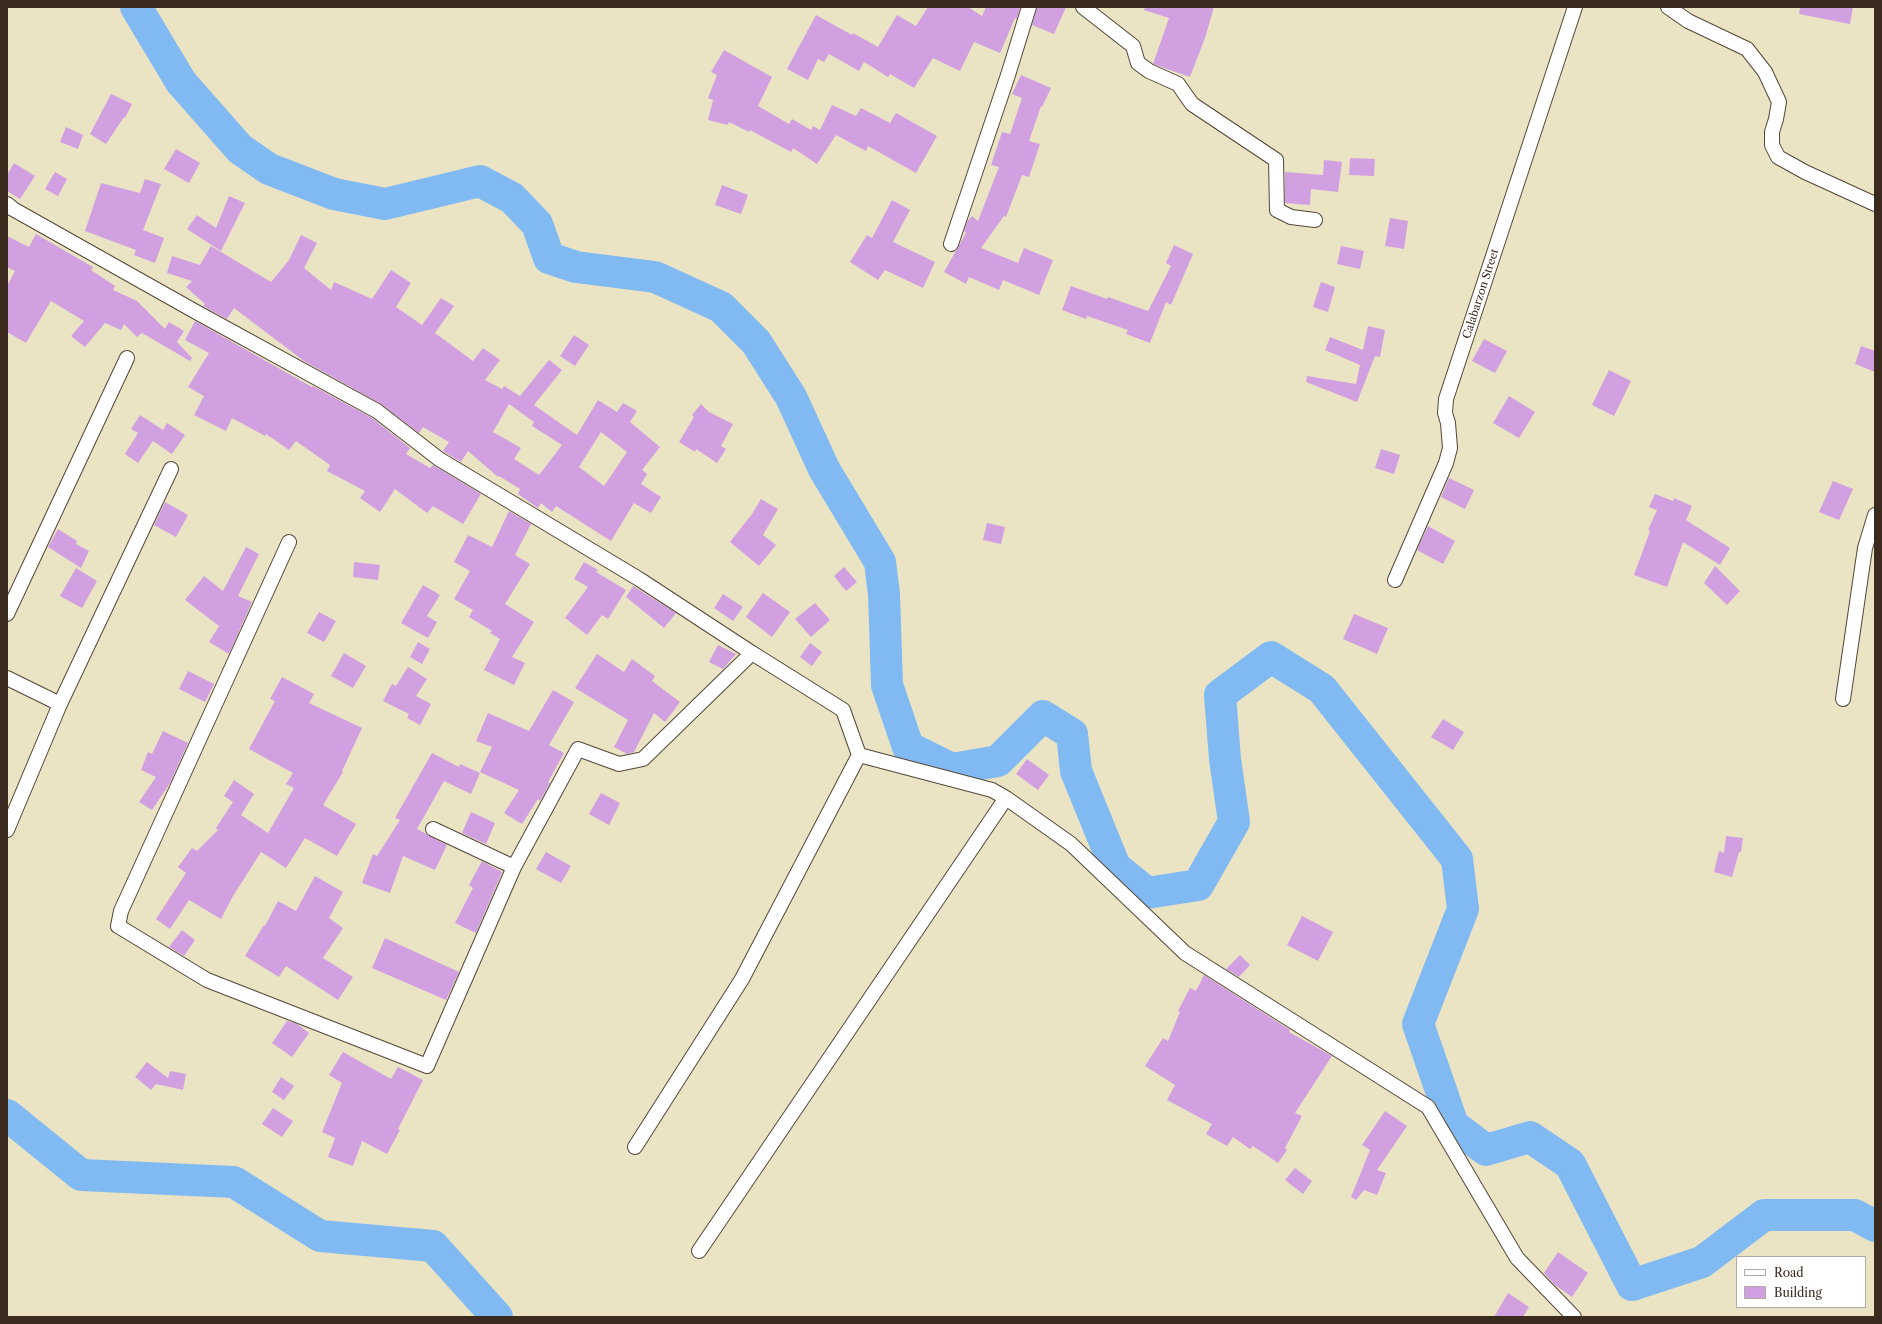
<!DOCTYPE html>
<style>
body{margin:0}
#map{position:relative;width:1882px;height:1324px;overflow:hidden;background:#ebe4c4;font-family:"Libre Caslon Text",serif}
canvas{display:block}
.frame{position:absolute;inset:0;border:8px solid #3b2a1e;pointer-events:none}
.legend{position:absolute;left:1736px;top:1256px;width:130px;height:52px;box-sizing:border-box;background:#fff;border:1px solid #b1aaa5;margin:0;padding:5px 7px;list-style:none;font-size:12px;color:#3b2a1e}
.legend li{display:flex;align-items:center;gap:8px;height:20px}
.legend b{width:20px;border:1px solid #b1aaa5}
</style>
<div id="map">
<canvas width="1882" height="1324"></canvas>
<div class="frame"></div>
<ul class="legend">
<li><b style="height:5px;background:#fff"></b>Road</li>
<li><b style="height:11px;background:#d1a0e0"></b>Building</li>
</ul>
</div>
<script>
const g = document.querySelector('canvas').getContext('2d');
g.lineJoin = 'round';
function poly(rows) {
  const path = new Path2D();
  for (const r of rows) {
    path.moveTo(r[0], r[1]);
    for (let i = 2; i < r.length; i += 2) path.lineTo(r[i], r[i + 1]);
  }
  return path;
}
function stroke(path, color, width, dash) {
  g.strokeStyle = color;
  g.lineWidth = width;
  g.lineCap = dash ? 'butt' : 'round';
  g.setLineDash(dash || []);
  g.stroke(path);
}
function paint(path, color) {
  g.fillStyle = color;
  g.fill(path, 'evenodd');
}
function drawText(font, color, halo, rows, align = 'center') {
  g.font = font + ' "Libre Caslon Text",serif';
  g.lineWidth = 3;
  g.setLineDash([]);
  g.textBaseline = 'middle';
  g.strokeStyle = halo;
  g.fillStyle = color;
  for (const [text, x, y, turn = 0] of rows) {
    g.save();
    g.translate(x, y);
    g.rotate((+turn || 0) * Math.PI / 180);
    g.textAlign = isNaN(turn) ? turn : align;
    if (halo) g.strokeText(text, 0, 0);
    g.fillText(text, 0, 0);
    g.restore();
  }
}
const river = poly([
 [136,7,181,82,240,149,269,169,334,194,385,204,480,181,512,198,537,224,549,258,576,267,655,277,721,307,756,342,791,397,824,469,880,562,884,594,887,685,908,747,952,769,998,761,1043,716,1072,734,1076,771,1115,867,1147,893,1198,885,1234,822,1225,759,1220,695,1271,657,1322,689,1457,859,1463,909,1418,1024,1453,1125,1486,1150,1530,1137,1570,1164,1632,1285,1702,1262,1764,1215,1855,1215,1875,1226],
 [7,1115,81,1175,234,1182,320,1236,433,1246,497,1317]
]);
const building = poly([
 [928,7,968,7,982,16,986,7,1020,7,1017,19,1015,18,1000,53,974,42,960,71,933,58,914,88,890,74,888,77,864,62,859,71,829,54,824,62,818,59,808,80,787,69,816,15,852,35,853,33,878,47,897,15,916,26],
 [1037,7,1066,7,1054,34,1032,25],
 [1145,7,1214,7,1205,38,1190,77,1153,64,1169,18,1144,10],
 [1800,7,1853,7,1850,24,1799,14],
 [724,50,772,77,758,106,789,124,792,119,811,130,813,126,820,130,832,105,856,116,861,108,890,123,896,113,937,136,916,173,868,146,866,151,836,135,817,164,793,148,791,152,750,130,749,132,729,122,728,125,708,120,713,100,708,98,717,75,711,72],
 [1021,75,1051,88,1042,107,1041,106,1029,141,1040,144,1029,177,1022,175,1006,217,1004,216,981,248,1018,263,1024,248,1053,260,1039,295,1003,280,999,290,969,277,966,284,944,272,966,233,964,231,967,222,972,216,978,221,999,167,991,165,1002,132,1010,134,1022,98,1012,94],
 [111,94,132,104,125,118,124,117,106,144,90,134],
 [66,127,83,135,78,149,60,142],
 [176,149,200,163,189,183,164,169],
 [1350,158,1375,159,1374,176,1349,175],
 [1324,160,1342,162,1338,192,1311,189,1310,205,1285,203,1285,172,1323,175],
 [14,163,35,176,20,199,7,191,7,175],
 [55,172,67,179,58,196,45,189],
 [145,179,161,184,143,230,164,238,155,263,134,255,136,250,85,231,101,183,140,193],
 [722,185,748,195,741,214,715,205],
 [229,196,245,203,221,251,187,229,197,215,216,228],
 [892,200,910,210,893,242,935,262,923,288,885,270,878,280,850,262,867,235,872,238],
 [1390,218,1408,221,1404,249,1385,246],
 [36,234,93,267,91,270,115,286,113,290,137,301,165,329,169,322,184,331,177,342,192,358,190,361,142,333,137,337,124,324,121,330,105,323,85,347,71,336,84,321,51,301,26,343,7,332,7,286,15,271,7,267,7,236,29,247],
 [301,235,317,243,304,268,331,290,334,282,372,299,391,270,411,283,396,307,422,325,441,298,454,306,435,333,473,361,483,348,500,360,485,380,502,389,504,386,520,396,549,360,562,370,534,405,577,435,598,400,617,412,623,403,637,411,630,422,660,447,642,470,647,474,641,484,661,497,651,513,634,503,611,541,556,506,552,512,541,503,538,508,518,494,520,489,499,476,498,477,468,451,461,462,443,451,449,442,423,427,419,433,381,404,304,361,234,308,227,319,203,306,205,304,186,287,192,281,167,273,172,256,200,265,211,246,271,282,289,260],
 [509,404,534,422,532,426,562,445,539,475,514,459,521,448,493,432],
 [601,432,627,452,604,486,579,467],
 [1174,245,1193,254,1171,305,1166,302,1150,343,1126,334,1128,330,1087,316,1086,319,1062,310,1071,286,1107,299,1108,297,1148,311,1171,266,1166,263],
 [1341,246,1364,251,1360,269,1337,264],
 [1321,282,1335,287,1328,312,1313,307],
 [195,321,312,387,313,386,372,418,410,448,406,454,430,468,433,465,481,494,463,524,433,506,427,513,395,489,380,512,360,498,365,491,327,471,330,465,296,441,289,450,266,434,265,436,232,418,226,431,194,415,204,396,188,387,209,353,185,340],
 [1368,326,1385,330,1380,357,1375,356,1357,402,1306,382,1307,376,1356,384,1360,365,1325,350,1330,337,1363,350],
 [574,335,589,345,575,366,560,356],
 [1484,339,1507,351,1495,373,1472,361],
 [1861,346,1875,351,1875,372,1855,364],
 [1609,370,1631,381,1614,416,1592,405],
 [1509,396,1535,412,1519,438,1493,423],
 [701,404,709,412,733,424,721,446,726,449,717,463,696,449,695,452,679,442,694,417,692,415],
 [140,415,163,430,167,423,185,435,172,454,153,441,138,463,125,454,138,433,131,429],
 [1381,449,1400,455,1394,474,1375,468],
 [1449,478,1474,490,1465,509,1441,497],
 [1833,481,1853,489,1839,520,1819,512],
 [1655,494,1673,501,1674,498,1692,506,1686,520,1730,548,1720,565,1683,542,1667,587,1634,575,1650,531,1648,530,1657,510,1649,507],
 [761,499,778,509,763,535,776,545,759,566,730,542,752,514],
 [165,502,188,515,176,537,154,525],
 [509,511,531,524,515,555,530,564,505,604,534,622,512,657,525,663,514,685,484,670,500,639,490,633,492,631,469,617,473,610,454,599,470,571,454,562,468,535,492,547],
 [987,523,1005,527,1001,544,983,540],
 [1428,526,1455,541,1443,564,1417,550],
 [58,529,77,541,76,544,89,551,81,568,48,547],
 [246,547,259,554,238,596,252,602,229,654,209,642,219,626,185,600,204,576,223,591],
 [354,562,380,565,378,580,353,577],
 [584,562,598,570,596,572,626,590,608,619,602,615,587,635,565,618,588,587,574,579],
 [1715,566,1740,591,1727,605,1704,583],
 [844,567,857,582,846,591,834,576],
 [76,568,97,581,82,608,60,596],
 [423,585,440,595,427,616,437,622,428,638,401,623],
 [633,586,676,613,664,628,626,597],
 [763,593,790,612,772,637,746,617],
 [723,594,743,607,733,621,714,608],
 [815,603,830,620,811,637,795,619],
 [319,612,336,621,324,642,307,633],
 [1354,614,1388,628,1377,654,1343,639],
 [418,642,430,649,422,664,410,657],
 [810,643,822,652,812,666,800,657],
 [718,645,736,654,723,669,709,662],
 [344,653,366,666,353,688,331,676],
 [597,654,624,672,632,659,655,676,652,681,680,702,665,722,654,713,634,752,627,754,614,747,628,720,575,688],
 [408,667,427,679,416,696,431,704,420,725,407,718,409,714,383,701,392,684,396,686],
 [188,671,214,684,205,702,179,689],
 [282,677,314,694,309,703,362,728,342,771,343,772,323,805,356,824,337,856,305,838,286,868,261,852,233,896,221,919,189,900,170,929,156,919,186,873,178,867,192,848,197,851,218,830,216,828,233,802,224,796,234,780,254,794,241,815,268,833,294,788,286,784,293,773,249,749,275,701,270,699],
 [553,690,574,702,549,745,564,753,548,782,550,783,540,801,538,799,522,824,504,813,519,790,480,772,492,747,476,741,488,713,529,731],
 [1443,719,1464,732,1453,750,1431,737],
 [163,731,188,743,170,783,152,810,139,802,156,777,141,770,148,752,152,754],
 [432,753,459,767,460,764,480,773,471,794,444,781,417,829,447,845,435,870,403,856,390,893,362,883,373,854,377,856,400,820,395,818],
 [1027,759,1049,775,1038,790,1016,774],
 [601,793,620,803,609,825,589,814],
 [471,812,495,823,486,844,462,833],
 [1726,836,1743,838,1741,852,1739,852,1732,877,1714,872,1719,851,1724,853],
 [546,852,571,866,561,883,536,869],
 [482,861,502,872,476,933,455,923,473,888,469,885],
 [315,876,343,892,329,918,343,928,323,958,353,977,338,1000,286,966,279,977,245,956,264,925,265,926,278,901,296,911],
 [1302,916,1333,932,1318,961,1287,945],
 [182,930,195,940,184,956,169,947],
 [385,938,459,972,446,1000,372,968],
 [1240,955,1250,965,1239,977,1226,969],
 [1204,975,1290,1030,1289,1032,1332,1056,1295,1113,1302,1116,1285,1148,1287,1150,1278,1163,1253,1146,1250,1149,1233,1137,1227,1146,1206,1134,1212,1124,1167,1100,1175,1085,1145,1066,1163,1038,1168,1041,1180,1012,1178,1011,1190,988,1196,991],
 [287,1021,297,1024,309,1033,292,1057,272,1043],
 [343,1052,391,1079,398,1067,423,1080,398,1129,400,1130,387,1154,362,1141,353,1166,328,1157,335,1138,322,1132,342,1083,329,1075],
 [147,1062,168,1078,170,1071,186,1074,183,1090,156,1084,151,1090,135,1077],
 [281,1077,294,1086,284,1100,272,1092],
 [273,1108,293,1121,282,1137,262,1124],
 [1385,1111,1407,1126,1377,1170,1386,1173,1377,1195,1364,1190,1356,1200,1351,1197,1370,1150,1362,1145],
 [1295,1168,1312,1181,1303,1194,1285,1180],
 [1558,1252,1588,1273,1572,1297,1555,1285,1544,1273],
 [1508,1293,1529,1307,1523,1317,1494,1317]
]);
const street = poly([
 [1083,7,1133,46,1138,63,1149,71,1178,84,1192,104,1276,160,1277,210,1291,217,1315,220],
 [1668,7,1688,21,1747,49,1765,72,1779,102,1776,119,1772,132,1772,145,1778,157,1805,172,1875,204],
 [7,204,13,209,198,313,377,411,439,459,639,579,752,653,643,759,619,764,578,749,514,867,433,829],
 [951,244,1008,75,1029,7],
 [289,542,121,911,118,926,207,980,427,1066,514,867],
 [1395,580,1446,463,1450,448,1448,423,1445,413,1446,399,1575,7],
 [7,614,127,358],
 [752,653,843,710,859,755,992,790,1006,798,1071,844,1185,953,1428,1107,1517,1258,1574,1317],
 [7,678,60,704],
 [1843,699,1865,548,1875,515],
 [7,830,60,704,171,469],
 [635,1147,742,979,859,755],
 [699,1251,1006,798]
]);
const streetNames = [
 ["Calabarzon Street",1481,294,-72]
];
stroke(river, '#81baf2', 32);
paint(building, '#d1a0e0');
stroke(street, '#554637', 16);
stroke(street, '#fff', 14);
drawText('11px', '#3b2a1e', '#fff', streetNames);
</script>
